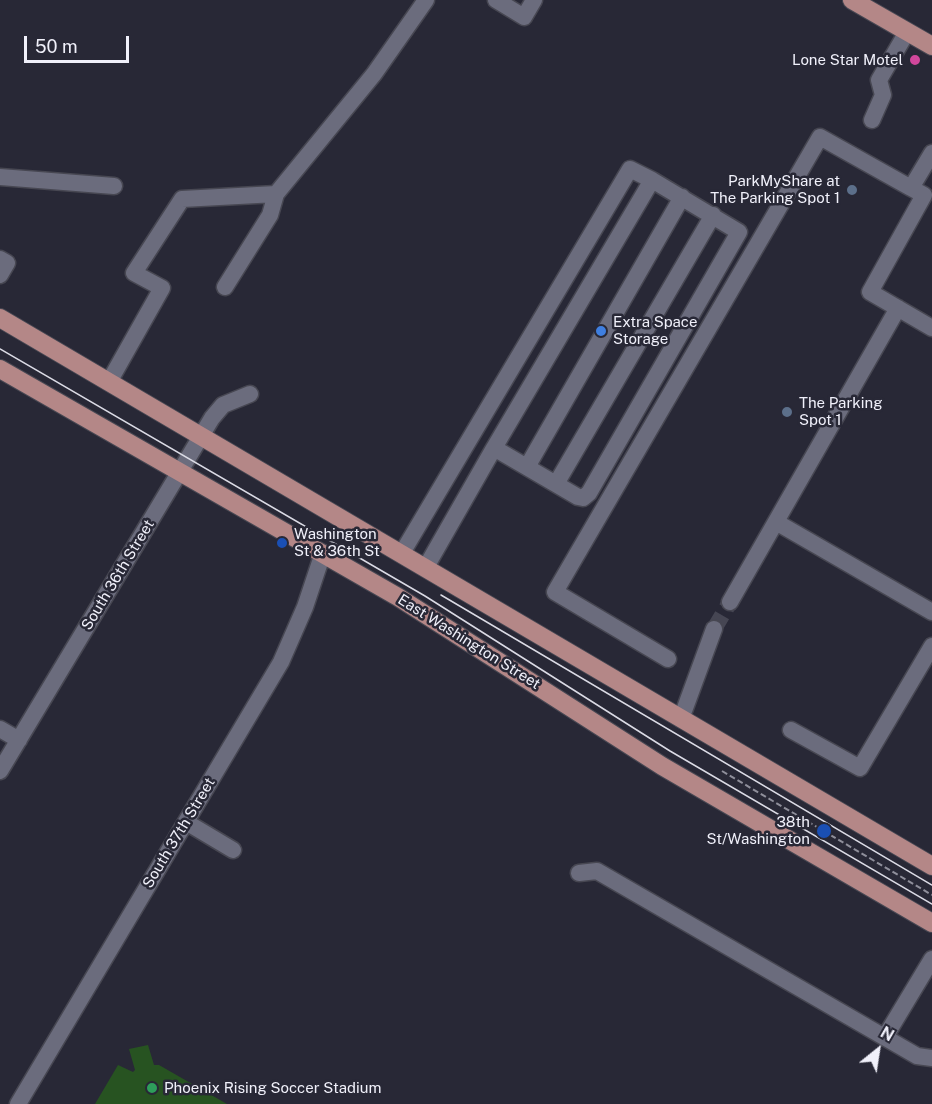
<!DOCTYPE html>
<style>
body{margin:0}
#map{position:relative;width:932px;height:1104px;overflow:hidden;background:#282836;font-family:"Public Sans",sans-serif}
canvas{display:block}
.north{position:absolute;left:848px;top:1020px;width:60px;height:60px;-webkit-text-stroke:4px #282836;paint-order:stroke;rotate:30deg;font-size:16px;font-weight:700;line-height:24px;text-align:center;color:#f0f0fa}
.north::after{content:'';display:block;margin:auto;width:21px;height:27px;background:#f0f0fa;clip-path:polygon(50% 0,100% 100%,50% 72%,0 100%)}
.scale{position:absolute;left:24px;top:36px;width:105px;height:27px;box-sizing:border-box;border:3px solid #f0f0fa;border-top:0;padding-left:8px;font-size:18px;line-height:21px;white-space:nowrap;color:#f0f0fa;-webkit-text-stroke:4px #282836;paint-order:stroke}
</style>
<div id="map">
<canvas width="932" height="1104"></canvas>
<div class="north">N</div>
<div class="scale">50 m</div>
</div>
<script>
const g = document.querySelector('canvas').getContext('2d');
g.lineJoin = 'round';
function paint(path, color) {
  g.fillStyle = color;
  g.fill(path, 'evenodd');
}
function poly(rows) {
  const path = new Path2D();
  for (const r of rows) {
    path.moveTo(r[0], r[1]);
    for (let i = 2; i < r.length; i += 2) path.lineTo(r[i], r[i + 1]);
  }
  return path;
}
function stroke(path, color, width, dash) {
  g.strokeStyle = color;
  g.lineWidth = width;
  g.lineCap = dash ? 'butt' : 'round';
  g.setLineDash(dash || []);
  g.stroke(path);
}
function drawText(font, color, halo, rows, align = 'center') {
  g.font = font + ' "Public Sans",sans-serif';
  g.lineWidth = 5;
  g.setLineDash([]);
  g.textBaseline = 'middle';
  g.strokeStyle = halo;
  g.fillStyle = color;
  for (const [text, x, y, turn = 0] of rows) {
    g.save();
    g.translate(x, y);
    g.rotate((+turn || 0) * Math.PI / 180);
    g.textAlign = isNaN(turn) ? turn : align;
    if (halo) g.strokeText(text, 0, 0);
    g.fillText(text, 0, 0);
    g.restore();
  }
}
const green = poly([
 [148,1045,154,1065,159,1065,227,1104,95,1104,118,1065,133,1072,135,1070,129,1049]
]);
const minorTunnel = poly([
 [714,629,730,602]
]);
const path = poly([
 [722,771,932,895]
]);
const minor = poly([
 [496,0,524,17,534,0],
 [872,120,883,95,879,80,907,32],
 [0,177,114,186],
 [911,188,924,195,870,292,932,328],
 [0,259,7,263,0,275],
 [225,287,270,215,276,194],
 [109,382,162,288,134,273,182,199,276,194,374,74,426,0],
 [527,467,682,197],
 [556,484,713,215],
 [776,522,932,612],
 [402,553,630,169,652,180,739,232,589,493,583,498,578,497,494,448,652,180],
 [426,567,494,448],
 [730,602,898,308],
 [668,659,555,592,820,137,911,188,932,153],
 [681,719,714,629],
 [0,729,19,740],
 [791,730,860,768,932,646],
 [0,771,212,418,223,405,250,394],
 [186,822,233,850],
 [579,873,597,871,917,1056,932,1058],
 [885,1037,932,959],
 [18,1104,281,662,305,607,323,553]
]);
const major = poly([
 [852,0,932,46],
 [0,318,932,866],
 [0,369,398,597,662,766,932,923]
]);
const tram = poly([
 [0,349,425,596,670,751,932,904],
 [441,595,932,885]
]);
const markers = [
 [915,60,6,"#d1479c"],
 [852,190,6,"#5c6f8a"],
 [601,331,6,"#3f7fe0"],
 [787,412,6,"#5c6f8a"],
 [282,543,6,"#1a4fb4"],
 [824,831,8,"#1a4fb4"],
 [152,1088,6,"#2e9e5b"]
];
const poiNames = [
 ["Lone Star Motel",903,60,"right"],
 ["ParkMyShare at",840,181,"right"],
 ["The Parking Spot 1",840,198,"right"],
 ["Extra Space",613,322],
 ["Storage",613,339],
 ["The Parking",799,403],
 ["Spot 1",799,420],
 ["Washington",294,534],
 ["St & 36th St",294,551],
 ["38th",810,822,"right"],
 ["St/Washington",810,839,"right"],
 ["Phoenix Rising Soccer Stadium",164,1088]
];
const streetNames = [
 ["South 36th Street",118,575,-59],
 ["East Washington Street",469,642,32],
 ["South 37th Street",179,833,-59]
];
paint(green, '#275321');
stroke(minorTunnel, '#464653', 16, [16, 8]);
stroke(minor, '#474752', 19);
stroke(major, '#474752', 20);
stroke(path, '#8f8f9b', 2, [6, 3]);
stroke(minor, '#6b6c7d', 16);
stroke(major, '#b48787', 18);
stroke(tram, '#dbdbe5', 1.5);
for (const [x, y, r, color] of markers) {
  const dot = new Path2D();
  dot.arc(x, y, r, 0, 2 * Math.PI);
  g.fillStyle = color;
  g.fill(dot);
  stroke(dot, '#282836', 2);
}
drawText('15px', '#f0f0fa', '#282836', poiNames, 'left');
drawText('15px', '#f0f0fa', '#282836', streetNames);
</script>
